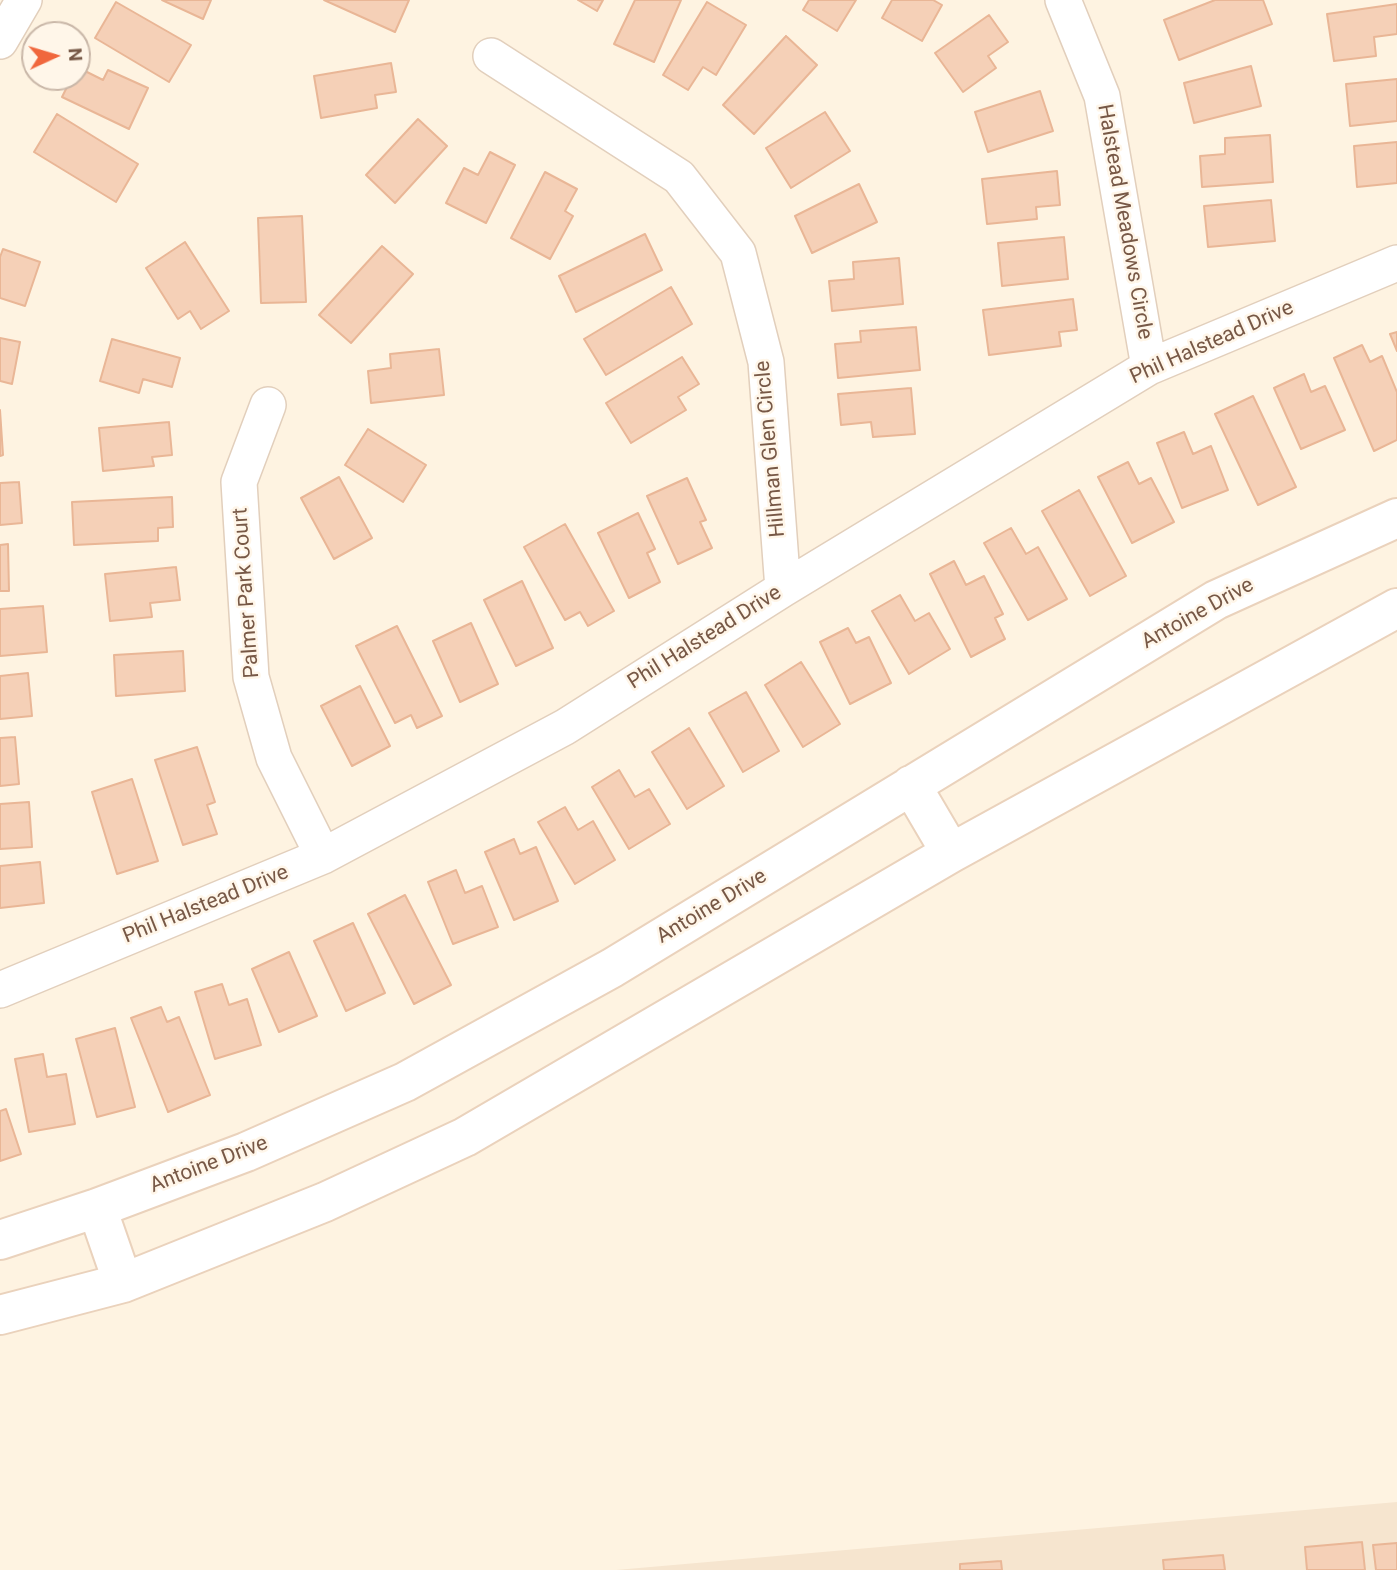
<!DOCTYPE html>
<style>
body{margin:0}
#map{position:relative;width:1397px;height:1570px;overflow:hidden;background:#fef3e1;font-family:Roboto,sans-serif}
canvas{display:block}
.north{position:absolute;left:21px;top:21px;width:70px;height:70px;box-sizing:border-box;background:#fff6e9;border:2px solid #c9b7a8;border-radius:50%;rotate:86deg;font-size:19px;font-weight:700;line-height:28px;text-align:center;color:#775846}
.north::after{content:'';display:block;margin:auto;width:24px;height:32px;background:#f0673d;clip-path:polygon(50% 0,100% 100%,50% 72%,0 100%)}
</style>
<div id="map">
<canvas width="1397" height="1570"></canvas>
<div class="north">N</div>
</div>
<script>
const g = document.querySelector('canvas').getContext('2d');
g.lineJoin = 'round';
function paint(path, color) {
  g.fillStyle = color;
  g.fill(path, 'evenodd');
}
function poly(rows) {
  const path = new Path2D();
  for (const r of rows) {
    path.moveTo(r[0], r[1]);
    for (let i = 2; i < r.length; i += 2) path.lineTo(r[i], r[i + 1]);
  }
  return path;
}
function stroke(path, color, width, dash) {
  g.strokeStyle = color;
  g.lineWidth = width;
  g.lineCap = dash ? 'butt' : 'round';
  g.setLineDash(dash || []);
  g.stroke(path);
}
function drawText(font, color, halo, rows, align = 'center') {
  g.font = font + ' Roboto,sans-serif';
  g.lineWidth = 5;
  g.setLineDash([]);
  g.textBaseline = 'middle';
  g.strokeStyle = halo;
  g.fillStyle = color;
  for (const [text, x, y, turn = 0] of rows) {
    g.save();
    g.translate(x, y);
    g.rotate((+turn || 0) * Math.PI / 180);
    g.textAlign = isNaN(turn) ? turn : align;
    if (halo) g.strokeText(text, 0, 0);
    g.fillText(text, 0, 0);
    g.restore();
  }
}
const residential = poly([
 [1397,1502,1397,1570,616,1570]
]);
const building = poly([
 [162,0,211,0,203,19,162,0],
 [324,0,409,0,395,32,324,0],
 [578,0,603,0,597,11,578,0],
 [635,0,681,0,654,62,614,44,635,0],
 [809,0,856,0,837,31,803,10,809,0],
 [892,0,933,0,942,5,922,41,882,18,892,0],
 [1215,0,1263,0,1272,24,1179,60,1164,20,1215,0],
 [116,2,191,45,169,82,95,38,116,2],
 [707,2,746,25,716,75,703,67,688,90,663,75,707,2],
 [1397,4,1397,34,1374,37,1376,56,1334,61,1327,14,1397,4],
 [989,15,1008,42,988,56,996,68,963,92,935,53,989,15],
 [786,36,817,65,754,134,723,105,786,36],
 [391,63,396,92,375,95,377,108,321,118,314,76,391,63],
 [1251,66,1261,106,1194,123,1184,83,1251,66],
 [77,67,103,80,108,70,148,88,129,129,62,97,72,77,77,77,77,67],
 [1397,79,1397,121,1350,126,1346,84,1397,79],
 [1040,91,1053,131,988,152,975,112,1040,91],
 [825,112,850,151,791,188,766,148,825,112],
 [57,114,138,164,116,202,34,152,57,114],
 [418,119,447,146,395,203,366,175,418,119],
 [1270,135,1273,182,1202,187,1200,156,1225,154,1225,138,1270,135],
 [1397,142,1397,183,1357,187,1354,146,1397,142],
 [490,152,515,165,486,223,446,203,464,168,478,175,490,152],
 [1057,171,1060,205,1036,207,1037,219,987,224,982,179,1057,171],
 [545,172,577,189,565,211,573,216,550,259,511,238,545,172],
 [859,184,877,222,812,253,795,216,859,184],
 [1271,200,1275,241,1208,247,1204,206,1271,200],
 [302,216,306,302,261,303,258,218,302,216],
 [645,234,662,270,576,312,559,276,645,234],
 [1064,237,1068,279,1002,286,998,243,1064,237],
 [185,242,229,311,201,329,190,311,178,319,146,268,185,242],
 [382,246,413,274,351,343,319,315,382,246],
 [3,249,40,262,25,306,0,298,0,257,3,249],
 [899,258,903,304,832,311,829,281,854,279,853,262,899,258],
 [671,287,692,324,606,375,584,339,671,287],
 [1073,299,1077,330,1059,332,1061,346,989,355,983,310,1073,299],
 [916,327,920,370,838,378,835,344,861,342,860,331,916,327],
 [1397,332,1397,351,1390,334,1397,332],
 [0,338,20,342,12,384,0,381,0,338],
 [112,339,180,358,172,387,143,379,139,393,100,381,112,339],
 [1362,345,1370,362,1382,356,1397,392,1397,440,1374,451,1334,358,1362,345],
 [439,349,444,395,371,403,368,371,391,368,390,354,439,349],
 [682,357,699,384,678,397,686,410,631,443,606,403,682,357],
 [1304,374,1311,392,1325,386,1345,430,1301,449,1274,388,1304,374],
 [911,388,915,434,873,437,871,422,841,425,838,394,911,388],
 [1253,396,1296,487,1258,505,1215,414,1253,396],
 [0,410,3,455,0,456,0,410],
 [169,422,172,455,152,457,154,466,103,471,99,428,169,422],
 [368,429,426,465,403,502,345,465,368,429],
 [1184,432,1193,454,1211,446,1228,490,1182,508,1157,443,1184,432],
 [1128,462,1139,484,1151,478,1174,522,1132,543,1098,477,1128,462],
 [339,477,372,538,334,559,301,498,339,477],
 [687,478,706,520,700,522,712,548,678,564,647,496,687,478],
 [19,482,22,523,0,525,0,483,19,482],
 [1079,490,1126,576,1090,596,1042,511,1079,490],
 [172,497,173,527,158,528,158,541,74,545,72,502,172,497],
 [638,513,655,549,647,553,660,582,629,598,598,533,638,513],
 [565,524,614,611,588,626,580,612,565,620,524,547,565,524],
 [1011,528,1026,554,1038,547,1067,599,1028,620,984,543,1011,528],
 [8,544,9,591,0,591,0,545,8,544],
 [954,561,966,585,984,576,1003,614,995,618,1005,639,971,657,930,574,954,561],
 [176,567,180,600,150,603,152,617,110,621,105,574,176,567],
 [522,581,553,648,516,666,484,600,522,581],
 [900,595,915,621,929,613,950,649,909,674,872,611,900,595],
 [43,606,47,652,0,656,0,609,43,606],
 [471,623,498,684,460,702,433,641,471,623],
 [397,626,442,716,417,728,411,715,395,723,356,646,397,626],
 [848,628,856,643,869,637,891,683,850,704,820,642,848,628],
 [183,651,185,691,116,696,114,655,183,651],
 [801,662,840,724,803,747,765,685,801,662],
 [28,673,32,716,0,719,0,676,28,673],
 [360,686,390,746,352,766,321,706,360,686],
 [746,692,779,751,743,772,709,713,746,692],
 [689,728,724,786,687,809,652,752,689,728],
 [15,737,19,784,0,786,0,738,15,737],
 [197,747,215,802,207,805,217,834,183,845,155,760,197,747],
 [619,770,635,797,649,789,670,824,629,849,592,787,619,770],
 [132,779,158,861,117,874,92,792,132,779],
 [29,802,32,847,0,849,0,804,29,802],
 [565,807,578,830,593,821,615,860,575,884,538,822,565,807],
 [514,839,520,854,536,847,558,901,514,920,485,852,514,839],
 [40,862,44,903,0,908,0,866,40,862],
 [456,870,465,893,482,886,498,927,453,944,428,882,456,870],
 [405,895,451,985,414,1004,368,914,405,895],
 [353,923,385,993,346,1011,314,941,353,923],
 [289,952,317,1016,279,1032,252,969,289,952],
 [222,984,229,1005,247,999,261,1045,215,1059,195,992,222,984],
 [161,1007,167,1022,179,1017,210,1095,168,1112,131,1018,161,1007],
 [115,1028,135,1107,97,1117,76,1039,115,1028],
 [43,1054,47,1077,66,1074,75,1124,29,1132,15,1059,43,1054],
 [6,1109,21,1154,0,1161,0,1111,6,1109],
 [1362,1542,1365,1570,1307,1570,1305,1547,1362,1542],
 [1397,1543,1397,1570,1376,1570,1373,1545,1397,1543],
 [1223,1555,1225,1570,1164,1570,1163,1560,1223,1555],
 [1001,1561,1002,1570,960,1570,960,1564,1001,1561]
]);
const minor = poly([
 [1063,0,1102,96,1149,367],
 [0,41,24,0],
 [491,56,679,177,738,253,766,362,783,589],
 [268,405,239,482,251,677,274,758,323,856],
 [0,990,323,856,565,727,783,589,1149,367,1397,263]
]);
const secondary = poly([
 [911,785,951,853],
 [97,1208,123,1283],
 [0,1240,97,1208,246,1152,405,1082,612,968,1216,600,1397,518],
 [0,1315,123,1283,325,1202,465,1137,951,853,1397,608]
]);
const streetNames = [
 ["Halstead Meadows Circle",1124,222,80],
 ["Phil Halstead Drive",1212,343,-24],
 ["Hillman Glen Circle",771,449,-95],
 ["Palmer Park Court",247,593,-94],
 ["Antoine Drive",1198,614,-29],
 ["Phil Halstead Drive",705,638,-32],
 ["Phil Halstead Drive",206,905,-22],
 ["Antoine Drive",712,907,-31],
 ["Antoine Drive",209,1165,-21]
];
paint(residential, '#f6e5cf');
paint(building, '#f5d0b7');
stroke(building, '#e9b696', 2);
stroke(minor, '#e2cfbc', 38);
stroke(secondary, '#ead2bc', 42);
stroke(minor, '#fff', 35);
stroke(secondary, '#fff', 38);
drawText('21px', '#775846', '#fff6e9', streetNames);
</script>
